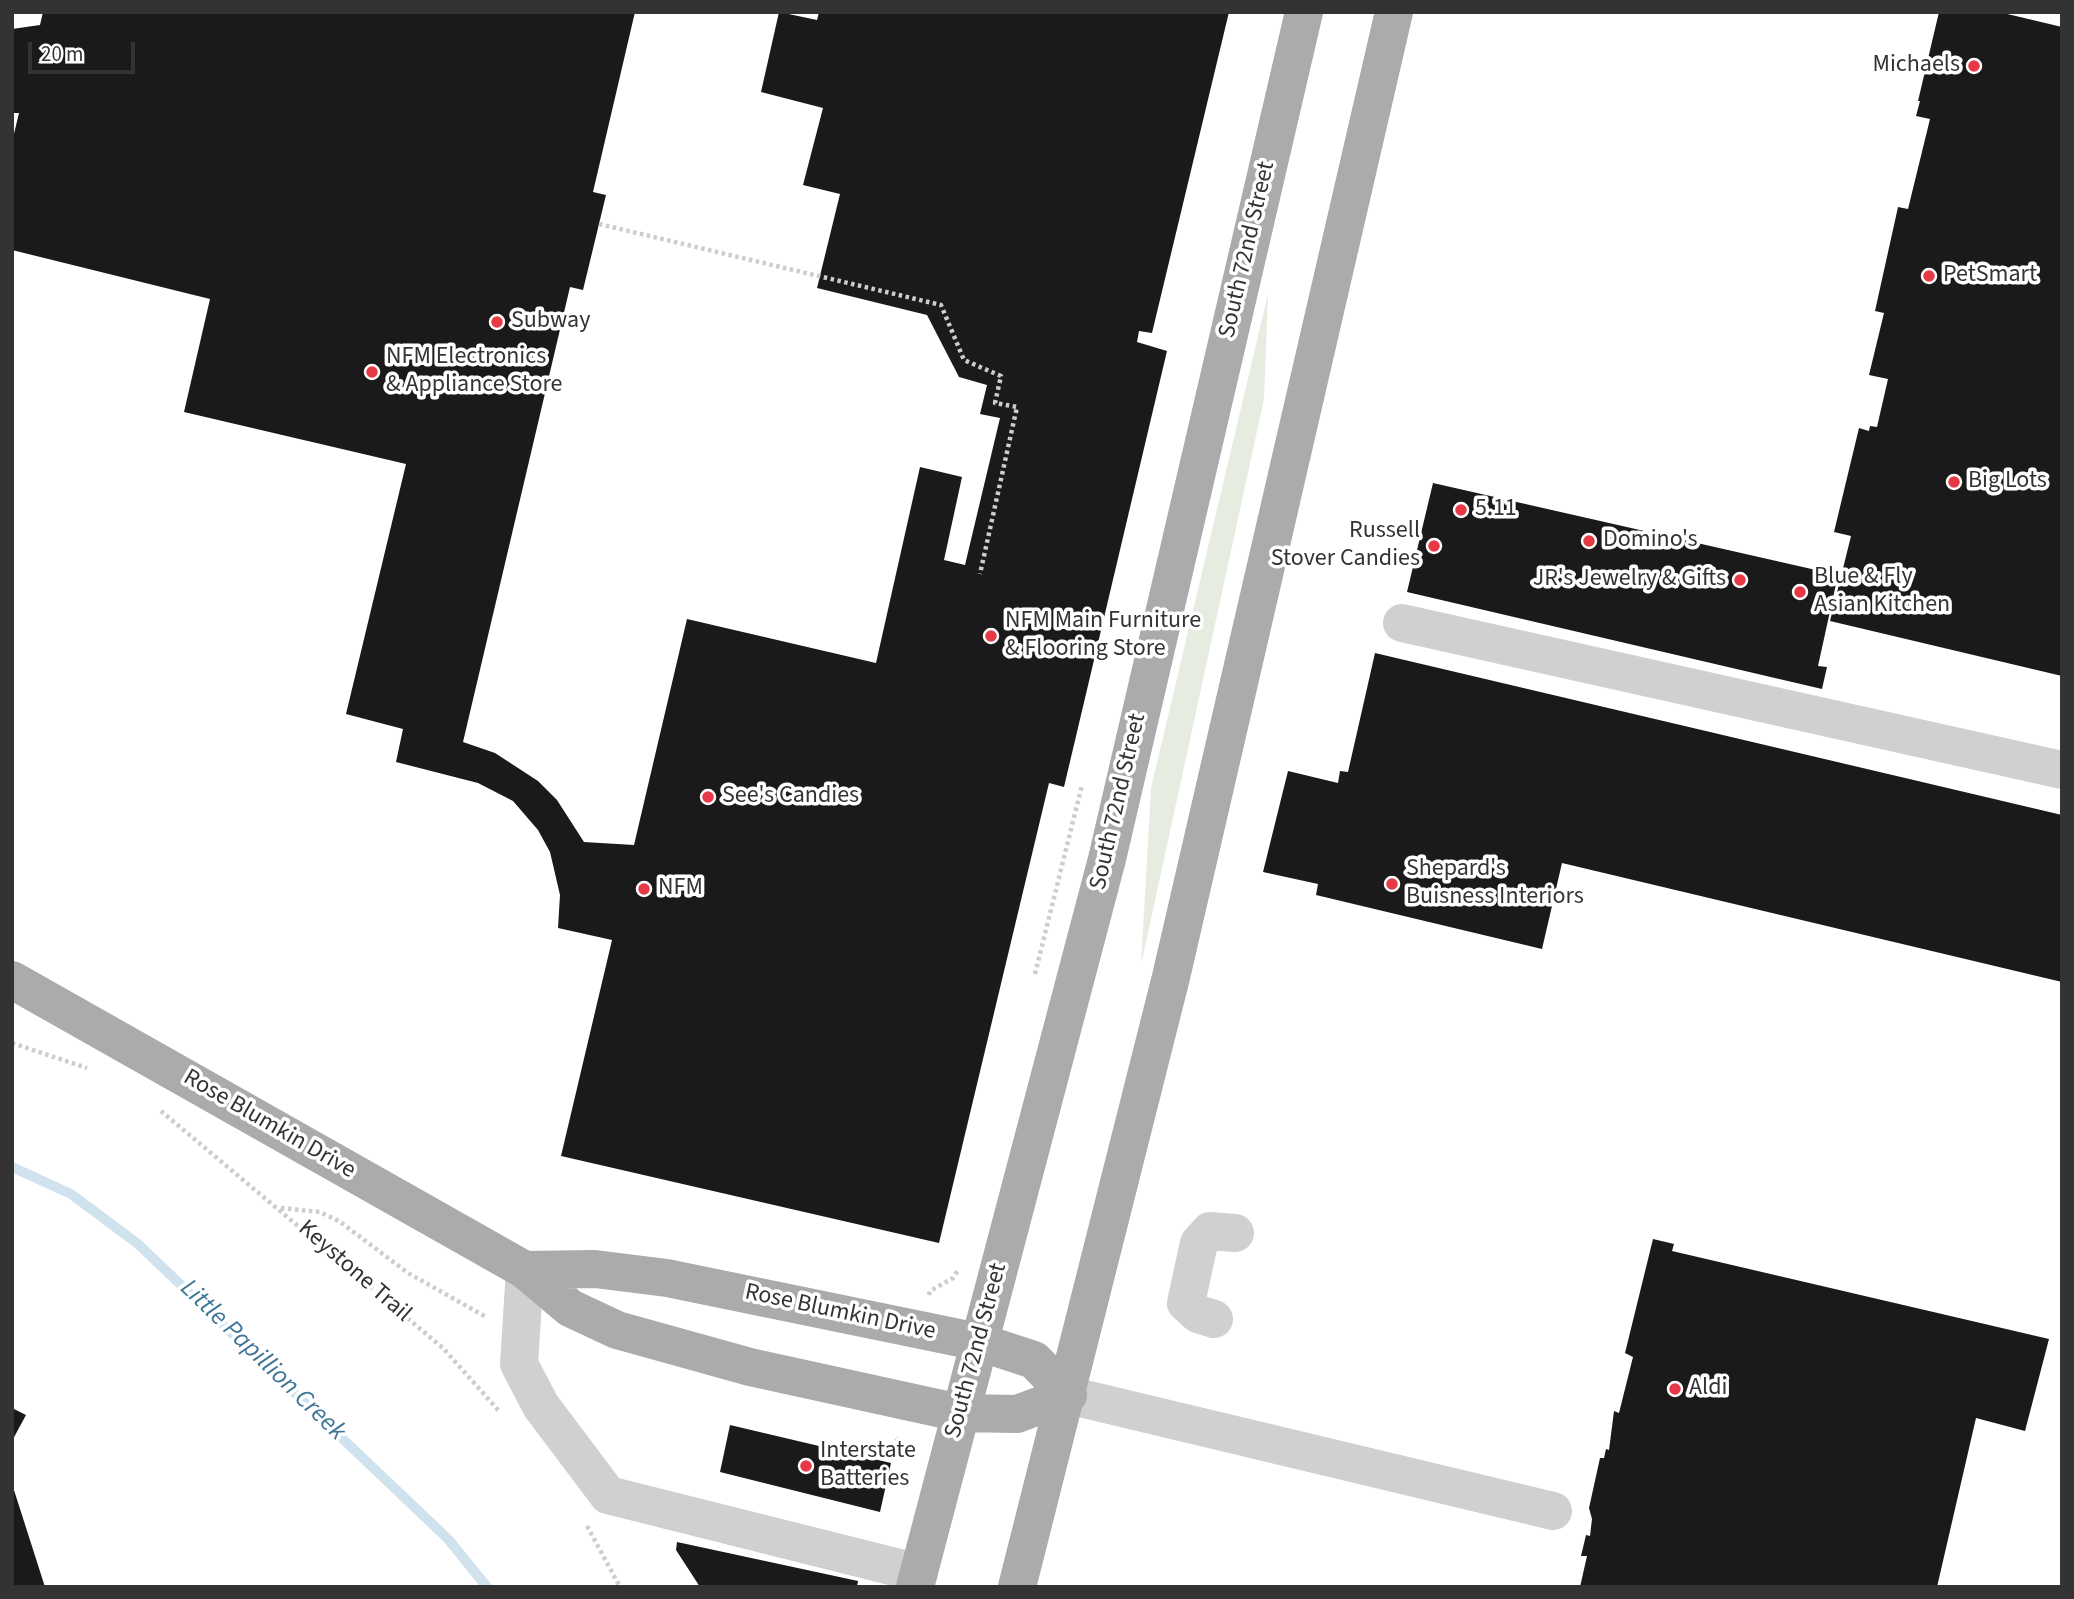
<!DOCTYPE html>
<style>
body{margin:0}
#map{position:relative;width:2074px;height:1599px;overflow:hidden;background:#fff;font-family:"Source Sans 3",sans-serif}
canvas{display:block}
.frame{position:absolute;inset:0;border:14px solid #333;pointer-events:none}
.scale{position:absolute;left:28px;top:42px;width:107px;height:32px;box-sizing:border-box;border:4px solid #333;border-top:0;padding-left:9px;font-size:21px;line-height:24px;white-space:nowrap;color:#333;-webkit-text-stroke:5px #fff;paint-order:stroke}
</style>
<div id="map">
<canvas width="2074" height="1599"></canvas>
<div class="frame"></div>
<div class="scale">20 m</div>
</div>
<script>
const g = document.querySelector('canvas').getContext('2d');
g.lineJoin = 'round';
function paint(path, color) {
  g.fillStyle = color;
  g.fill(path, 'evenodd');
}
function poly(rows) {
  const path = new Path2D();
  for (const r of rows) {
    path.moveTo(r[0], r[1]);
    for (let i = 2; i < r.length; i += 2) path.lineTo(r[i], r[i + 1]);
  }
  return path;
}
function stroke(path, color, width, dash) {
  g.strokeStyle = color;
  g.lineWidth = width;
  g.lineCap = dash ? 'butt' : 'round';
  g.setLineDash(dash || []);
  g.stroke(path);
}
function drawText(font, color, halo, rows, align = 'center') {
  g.font = font + ' "Source Sans 3",sans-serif';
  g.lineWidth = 7;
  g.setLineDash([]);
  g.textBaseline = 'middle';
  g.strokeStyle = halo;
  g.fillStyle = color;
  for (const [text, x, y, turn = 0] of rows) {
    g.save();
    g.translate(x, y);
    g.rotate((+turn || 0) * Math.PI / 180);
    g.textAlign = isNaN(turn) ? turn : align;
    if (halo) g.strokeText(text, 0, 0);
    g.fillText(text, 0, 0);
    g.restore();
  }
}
const green = poly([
 [1268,294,1264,399,1141,965,1151,788]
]);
const stream = poly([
 [12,1167,71,1194,138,1244,448,1539,487,1587]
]);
const building = poly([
 [43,12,635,12,593,192,606,195,599,224,583,290,570,287,463,742,495,753,538,781,557,800,584,842,634,845,687,619,876,663,920,467,962,477,944,560,965,565,1000,418,980,414,987,385,959,377,927,315,817,288,840,194,803,185,823,108,761,92,779,12,817,20,819,12,1229,12,1152,333,1139,331,1137,342,1167,351,1064,787,1049,783,939,1243,561,1156,612,940,558,928,560,895,550,852,538,830,513,801,478,783,396,762,403,729,346,714,406,464,184,412,210,299,12,250,12,142,19,113,12,113,12,29,40,25],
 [1939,12,1999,12,2062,27,2062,676,1830,621,1851,536,1834,532,1859,428,1869,431,1870,426,1877,427,1888,379,1869,375,1884,313,1875,311,1898,207,1908,209,1930,119,1916,116,1920,101,1918,101],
 [1433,483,1838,575,1818,666,1827,667,1822,689,1407,592],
 [1375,653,2062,815,2062,982,1562,863,1542,949,1316,895,1318,884,1263,872,1288,771,1338,783,1340,771,1348,772],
 [1653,1239,1674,1244,1672,1251,2049,1339,2025,1431,1976,1418,1937,1587,1580,1587,1587,1556,1581,1556,1586,1535,1590,1536,1592,1519,1589,1508,1600,1458,1604,1458,1606,1449,1609,1450,1614,1411,1619,1413,1633,1357,1625,1353],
 [12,1408,26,1415,12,1441],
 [730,1425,891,1463,880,1512,720,1472],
 [12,1487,13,1487,45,1587,12,1587],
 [677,1542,858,1581,857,1587,700,1587,676,1550]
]);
const path = poly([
 [599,224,941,305,964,360,1001,376,995,403,1017,407,980,574],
 [1035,974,1082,785],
 [12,1043,87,1068],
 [161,1111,443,1348,499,1411],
 [281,1208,320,1212,339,1221,408,1273,486,1317],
 [929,1295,930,1291,953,1278,958,1270],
 [896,1438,910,1455],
 [587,1526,620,1587]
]);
const minor = poly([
 [1402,623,2062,770],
 [525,1270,519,1364,541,1406,608,1495,919,1573],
 [1214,1319,1198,1314,1186,1303,1199,1243,1210,1231,1235,1233],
 [1068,1395,1553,1511]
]);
const major = poly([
 [12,980,525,1270,570,1308,617,1330,750,1367,960,1413,1017,1414,1068,1395,1034,1360,979,1342,667,1278,595,1269,525,1270],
 [915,1587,1107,859,1304,12],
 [1017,1587,1171,977,1394,12]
]);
const markers = [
 [1974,66,7,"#e63946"],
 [1929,276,7,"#e63946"],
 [497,322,7,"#e63946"],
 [372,372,7,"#e63946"],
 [1954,482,7,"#e63946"],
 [1461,510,7,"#e63946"],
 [1589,541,7,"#e63946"],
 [1434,546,7,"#e63946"],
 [1740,580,7,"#e63946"],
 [1800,592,7,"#e63946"],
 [991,636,7,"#e63946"],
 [708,797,7,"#e63946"],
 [1392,884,7,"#e63946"],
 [644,889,7,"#e63946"],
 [1675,1389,7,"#e63946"],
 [806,1466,7,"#e63946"]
];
const poiNames = [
 ["Michaels",1960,66,"right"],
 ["PetSmart",1943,276],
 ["Subway",511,322],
 ["NFM Electronics",386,358],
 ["& Appliance Store",386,386],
 ["Big Lots",1968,482],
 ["5.11",1475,510],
 ["Russell",1420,532,"right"],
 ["Stover Candies",1420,560,"right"],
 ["Domino's",1603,541],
 ["Blue & Fly",1814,578],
 ["Asian Kitchen",1814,606],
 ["JR's Jewelry & Gifts",1726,580,"right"],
 ["NFM Main Furniture",1005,622],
 ["& Flooring Store",1005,650],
 ["See's Candies",722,797],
 ["Shepard's",1406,870],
 ["Buisness Interiors",1406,898],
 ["NFM",658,889],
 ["Aldi",1689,1389],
 ["Interstate",820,1452],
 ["Batteries",820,1480]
];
const streetNames = [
 ["South 72nd Street",1248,250,-77],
 ["South 72nd Street",1119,802,-77],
 ["Rose Blumkin Drive",269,1125,30],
 ["Keystone Trail",354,1272,41],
 ["Rose Blumkin Drive",840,1313,12],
 ["South 72nd Street",977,1351,-75]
];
const waterNames = [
 ["Little Papillion Creek",262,1361,44]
];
paint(green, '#e6ecdf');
stroke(stream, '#cfe2ee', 10);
paint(building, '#1a1a1a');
stroke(path, '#cdcdcd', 4.5, [3.5, 3.5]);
stroke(minor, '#d0d0d0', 38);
stroke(major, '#ababab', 38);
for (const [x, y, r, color] of markers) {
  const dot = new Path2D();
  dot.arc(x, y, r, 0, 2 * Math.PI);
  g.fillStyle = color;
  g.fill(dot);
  stroke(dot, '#fff', 2.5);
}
drawText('24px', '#333', '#fff', poiNames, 'left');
drawText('24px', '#333', '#fff', streetNames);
drawText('italic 26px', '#3f7597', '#fff', waterNames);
</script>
